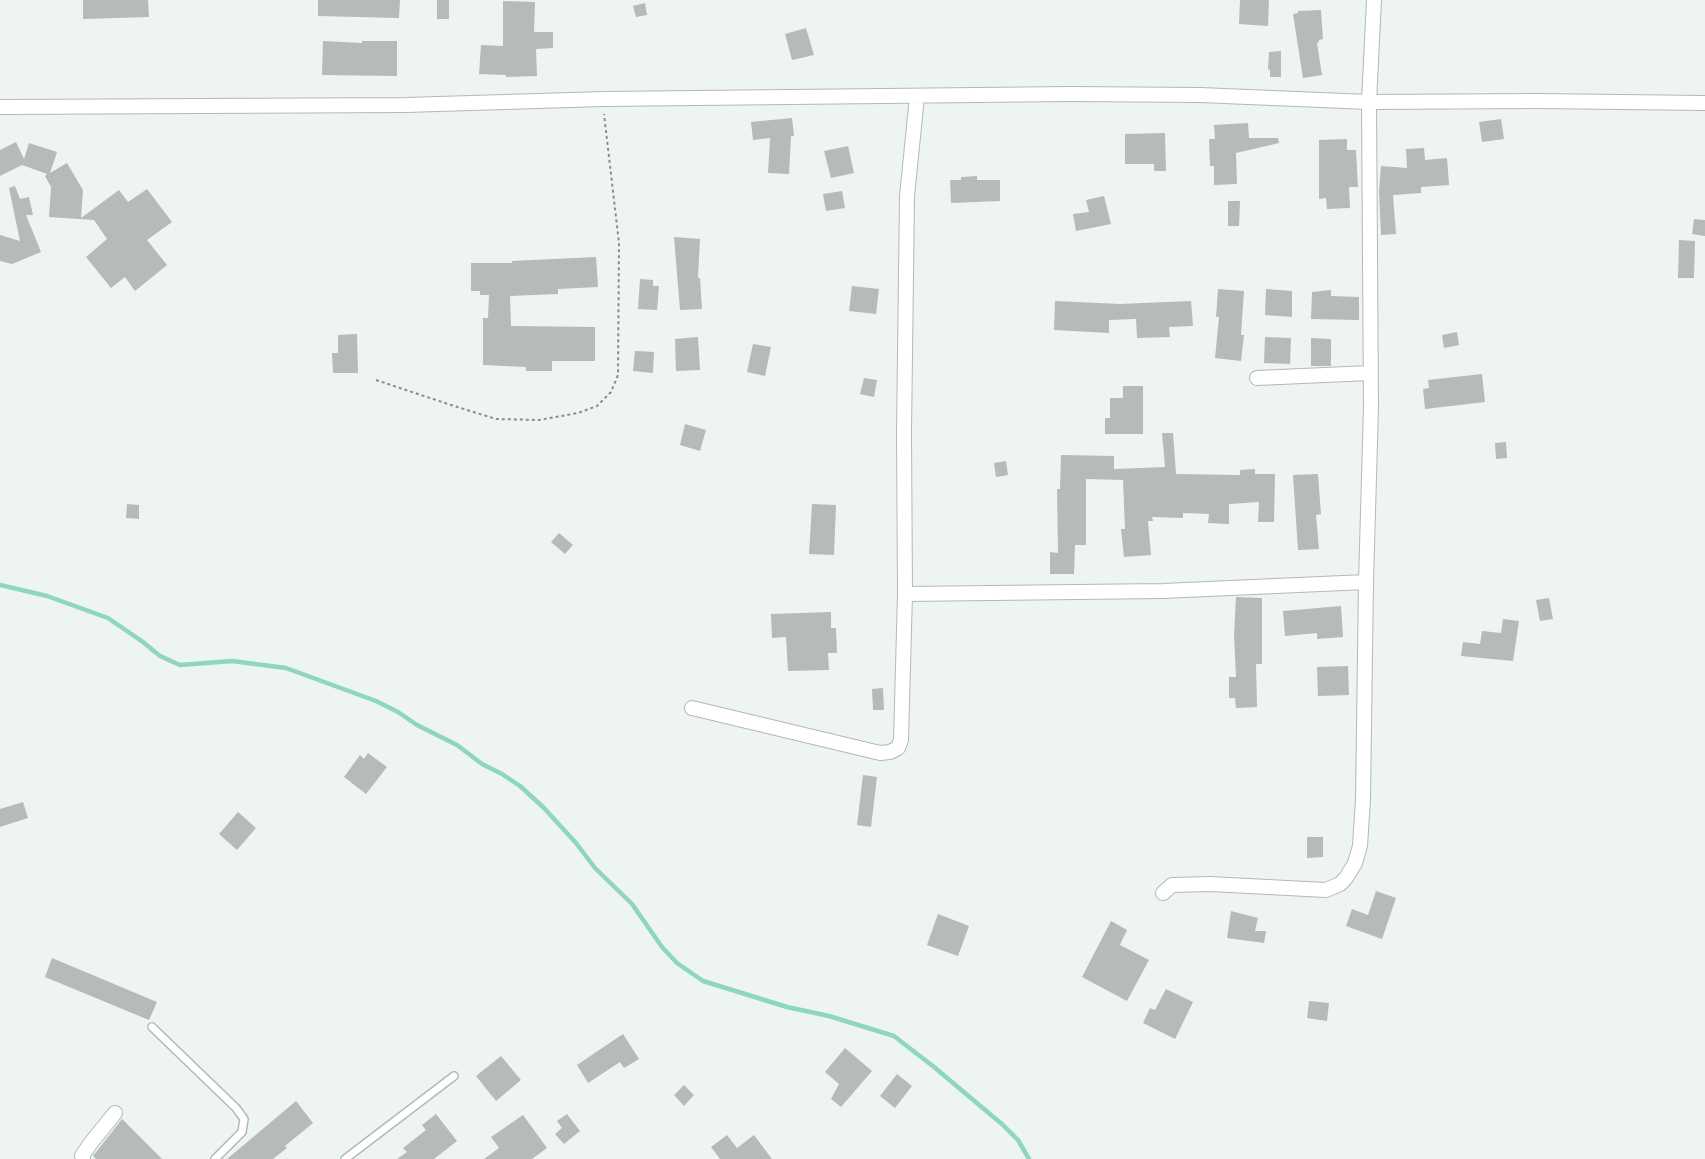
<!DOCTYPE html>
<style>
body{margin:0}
canvas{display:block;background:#edf4f1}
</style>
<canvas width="1705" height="1159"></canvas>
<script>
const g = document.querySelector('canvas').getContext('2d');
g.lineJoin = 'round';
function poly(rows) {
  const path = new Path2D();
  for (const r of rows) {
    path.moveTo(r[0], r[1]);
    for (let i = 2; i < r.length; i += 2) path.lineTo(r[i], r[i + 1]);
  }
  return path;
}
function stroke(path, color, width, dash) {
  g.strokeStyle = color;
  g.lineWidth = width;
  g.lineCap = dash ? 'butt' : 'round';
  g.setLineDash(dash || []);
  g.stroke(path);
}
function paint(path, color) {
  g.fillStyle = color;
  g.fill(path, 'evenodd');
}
const stream = poly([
 [0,585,47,596,108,618,143,642,160,656,180,665,232,661,286,668,376,701,398,712,417,725,457,745,482,764,502,774,520,786,544,808,576,843,595,868,632,904,662,947,677,963,703,981,787,1007,829,1016,894,1036,934,1067,1003,1125,1018,1140,1029,1159]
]);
const building = poly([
 [83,0,148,0,149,17,83,19],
 [318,0,400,0,399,18,318,16],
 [437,0,449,0,449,19,437,19],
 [1240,0,1269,0,1268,26,1239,24],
 [503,1,535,2,534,32,553,32,553,48,536,49,537,76,506,77,506,75,479,74,481,45,503,46],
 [645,3,647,15,636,17,633,6],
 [1321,10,1323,39,1319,40,1319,42,1317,43,1322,75,1303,78,1293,14,1298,13,1298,11],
 [806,28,814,55,792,60,785,34],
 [323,41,362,43,362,41,397,41,397,76,322,75],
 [1281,51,1281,77,1270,77,1270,69,1268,70,1269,52],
 [792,118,794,136,791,136,789,174,768,173,770,138,753,140,751,122],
 [1501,119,1504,139,1482,142,1479,122],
 [1248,123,1249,138,1278,138,1279,143,1236,153,1237,184,1214,185,1214,166,1210,166,1209,139,1215,139,1214,125],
 [1165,133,1166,171,1154,171,1154,164,1125,164,1125,134],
 [1347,139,1347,150,1356,150,1358,187,1349,187,1350,208,1327,209,1326,198,1319,199,1319,140],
 [16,142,24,159,29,143,57,152,50,173,67,163,83,190,81,218,119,190,128,202,147,189,172,222,147,240,167,265,135,291,125,277,111,288,86,257,107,239,94,220,49,217,51,187,45,176,47,174,22,165,0,176,0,150],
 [848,146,854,173,831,178,824,151],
 [1424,148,1425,160,1447,158,1449,185,1421,187,1421,193,1393,195,1396,234,1381,235,1379,192,1381,166,1407,168,1406,149],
 [977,176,977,180,1000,180,1000,201,951,203,950,180,961,180,961,177],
 [15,186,20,199,29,197,33,215,26,215,41,252,12,264,0,261,0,235,20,241,9,188],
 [842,191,845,208,826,211,823,194],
 [1104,196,1111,224,1076,231,1073,214,1089,212,1086,200],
 [1228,201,1240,201,1239,226,1228,226],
 [1694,219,1705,220,1705,236,1692,234],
 [674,237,700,239,698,278,700,278,702,309,680,310],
 [1679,240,1695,241,1694,278,1678,278],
 [596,257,598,287,558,289,558,294,510,296,511,326,595,327,595,361,552,361,552,371,526,371,526,367,483,365,483,318,488,318,489,295,480,295,480,291,471,291,471,263,512,263,512,261],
 [640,279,653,280,653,286,659,286,657,310,638,309],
 [852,286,879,289,876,314,849,311],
 [1218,289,1244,291,1241,335,1244,335,1241,361,1215,358,1219,317,1216,317],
 [1266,289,1292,291,1292,317,1265,315],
 [1331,290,1331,296,1359,297,1359,320,1311,319,1312,292],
 [1055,301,1120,304,1191,301,1193,326,1169,327,1170,337,1137,338,1136,319,1109,320,1109,333,1054,330],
 [1457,332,1459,345,1444,348,1442,335],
 [357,334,358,373,333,373,332,353,338,353,338,335],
 [698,337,700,370,676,371,675,339],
 [1265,337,1291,338,1290,364,1264,363],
 [1311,338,1331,339,1331,366,1311,366],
 [753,344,771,347,765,376,747,372],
 [635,351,654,352,653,373,633,371],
 [1482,374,1485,402,1425,409,1423,389,1429,388,1428,380],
 [864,378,877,380,874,397,860,394],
 [1123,386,1143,386,1143,434,1105,434,1105,418,1110,418,1110,398,1123,398],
 [685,424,706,430,700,451,680,445],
 [1162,433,1173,433,1176,474,1240,475,1240,470,1255,469,1255,474,1275,474,1274,522,1258,522,1259,502,1229,504,1229,524,1208,523,1209,514,1183,513,1183,518,1152,517,1153,521,1148,521,1151,555,1124,557,1121,529,1125,529,1123,480,1086,479,1086,545,1075,545,1074,574,1050,574,1050,552,1058,553,1057,489,1060,489,1061,455,1114,456,1114,469,1165,467],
 [1506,442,1507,458,1496,459,1495,443],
 [1006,461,1008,475,996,477,994,463],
 [1318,474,1321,514,1316,515,1319,549,1298,550,1293,475],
 [127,504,139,505,139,519,126,518],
 [812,504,836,505,834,555,809,554],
 [559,533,573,545,565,554,551,542],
 [1236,597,1262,598,1262,664,1256,664,1257,707,1236,708,1235,698,1229,698,1229,677,1236,677,1234,635],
 [1549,598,1553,619,1540,621,1536,600],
 [1341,606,1343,637,1317,639,1317,633,1285,636,1283,611],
 [831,612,831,628,836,628,837,653,828,653,829,670,788,671,786,637,772,638,771,614],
 [1503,619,1519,621,1513,661,1461,656,1463,642,1480,644,1482,631,1501,633],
 [1348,666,1349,695,1318,696,1317,667],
 [883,688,884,710,873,710,872,689],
 [368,753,387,767,366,794,344,777,360,755,364,759],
 [863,775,877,777,871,827,857,825],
 [23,802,28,818,0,827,0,809],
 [238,812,256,828,237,850,219,834],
 [1307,837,1323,837,1323,857,1307,858],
 [1376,891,1396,898,1382,939,1346,926,1352,909,1368,915],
 [1231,911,1258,918,1255,931,1266,931,1264,943,1227,938],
 [938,914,969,926,958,956,927,945],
 [1111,921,1127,930,1120,945,1149,960,1127,1001,1082,977],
 [52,958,157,1002,149,1020,45,977],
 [1166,989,1193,1002,1175,1039,1143,1023,1150,1008,1155,1010],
 [1309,1001,1329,1003,1327,1021,1307,1018],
 [623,1034,639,1059,624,1068,620,1062,588,1083,577,1065],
 [845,1048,872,1071,841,1107,831,1099,839,1084,825,1072],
 [501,1056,521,1080,496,1101,476,1076],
 [897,1074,912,1086,895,1108,880,1096],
 [684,1085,694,1095,684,1106,674,1095],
 [296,1101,313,1123,285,1146,287,1148,273,1159,227,1159],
 [436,1114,457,1141,434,1159,397,1159,407,1152,403,1148,426,1130,422,1125],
 [567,1114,580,1131,564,1144,555,1134,562,1128,557,1121],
 [523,1115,547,1148,532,1159,484,1159,499,1148,491,1137],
 [122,1119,162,1159,96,1159,93,1156],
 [727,1135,737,1148,754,1135,772,1159,720,1159,711,1147]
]);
const path = poly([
 [376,380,451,405,496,419,539,420,578,413,597,406,611,392,618,375,619,243,604,114]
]);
const service = poly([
 [152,1027,236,1108,244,1119,242,1132,215,1159],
 [345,1159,454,1076]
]);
const minor = poly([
 [0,107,406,105,603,99,1070,94,1200,95,1369,102,1537,101,1705,103],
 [1257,378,1370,373],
 [905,594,1163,591,1366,582],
 [692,708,880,753,890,752,898,748,901,740,905,594,904,433,907,196,917,97],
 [1163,893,1172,885,1210,884,1326,890,1340,884,1346,878,1355,863,1360,846,1363,799,1366,582,1371,407,1369,102,1374,0],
 [83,1159,82,1156,90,1144,115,1113]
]);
stroke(stream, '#8fd7bc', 4.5);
paint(building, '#b4bbb8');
stroke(service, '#b2b9b6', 10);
stroke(minor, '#b2b9b6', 16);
stroke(path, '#898d8b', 2, [3, 3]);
stroke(service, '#fff', 7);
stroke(minor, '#fff', 14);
</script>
